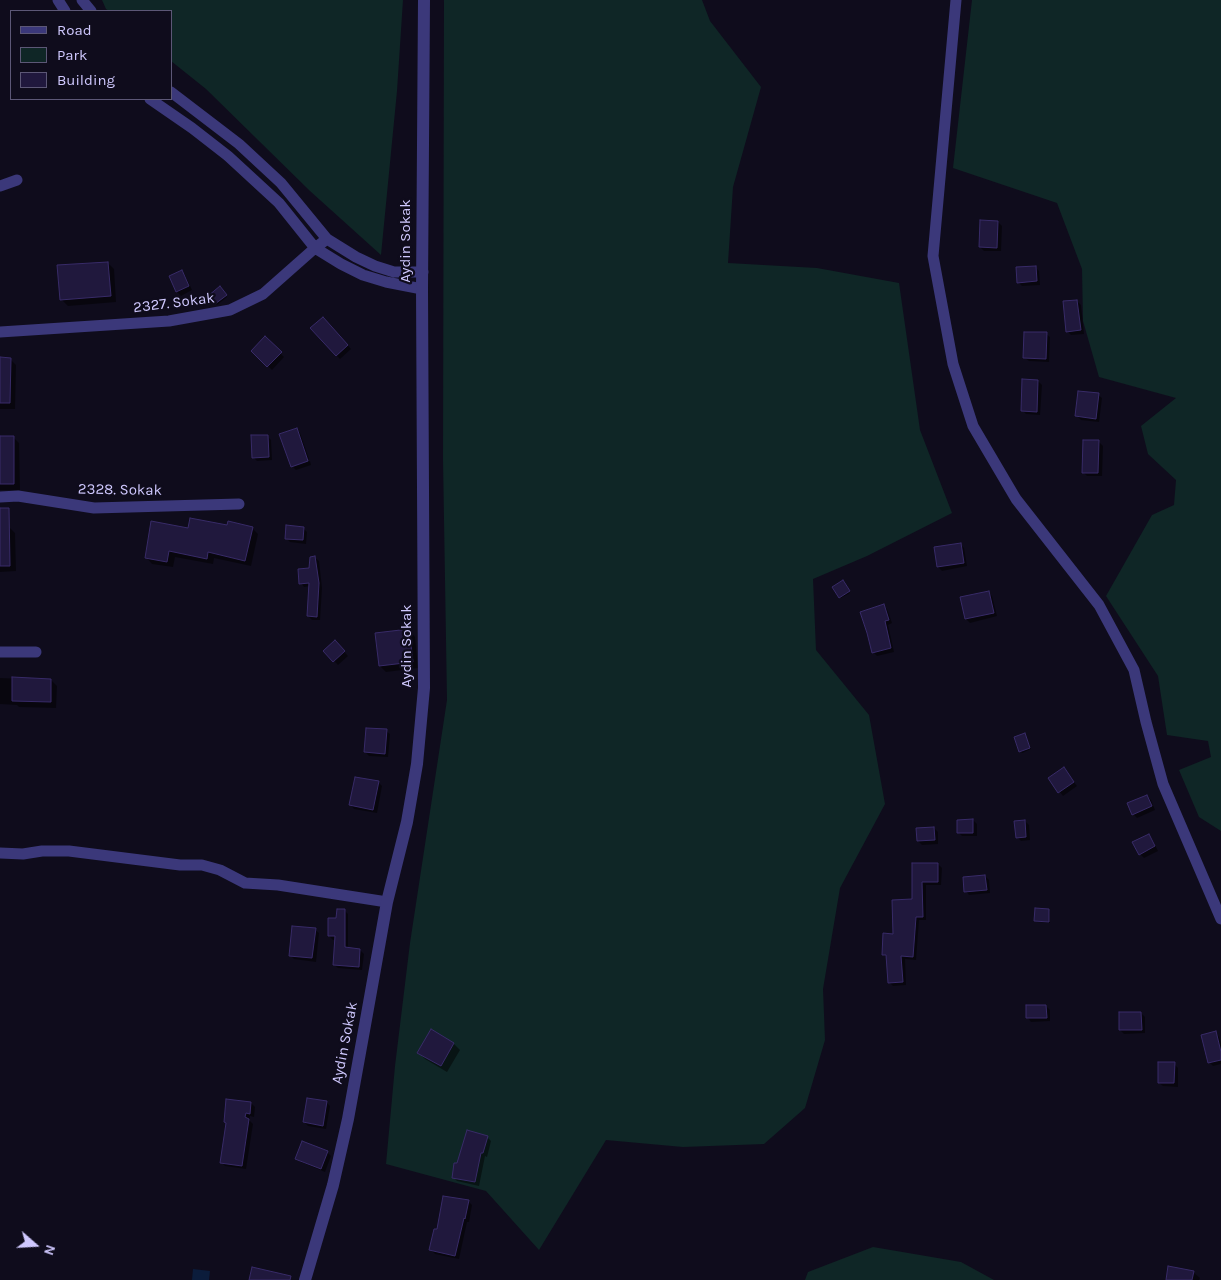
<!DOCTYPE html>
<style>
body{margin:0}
#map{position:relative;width:1221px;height:1280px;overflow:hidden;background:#0f0c1c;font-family:Karla,sans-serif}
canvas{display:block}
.legend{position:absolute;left:10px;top:10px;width:162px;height:90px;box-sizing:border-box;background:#0f0c1c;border:1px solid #5c5776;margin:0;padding:6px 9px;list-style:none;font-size:15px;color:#cfc8fe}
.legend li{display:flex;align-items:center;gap:10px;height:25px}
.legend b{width:25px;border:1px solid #5c5776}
.north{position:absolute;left:10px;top:1220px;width:50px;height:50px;-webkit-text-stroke:4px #0f0c1c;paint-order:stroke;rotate:109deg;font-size:14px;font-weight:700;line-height:20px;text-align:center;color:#cfc8fe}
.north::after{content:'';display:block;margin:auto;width:18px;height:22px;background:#cfc8fe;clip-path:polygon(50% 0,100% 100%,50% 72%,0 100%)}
</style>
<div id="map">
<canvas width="1221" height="1280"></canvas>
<ul class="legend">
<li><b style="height:6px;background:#3b387a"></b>Road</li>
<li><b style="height:14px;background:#0f2626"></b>Park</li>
<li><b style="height:14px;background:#20183d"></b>Building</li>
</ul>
<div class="north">N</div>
</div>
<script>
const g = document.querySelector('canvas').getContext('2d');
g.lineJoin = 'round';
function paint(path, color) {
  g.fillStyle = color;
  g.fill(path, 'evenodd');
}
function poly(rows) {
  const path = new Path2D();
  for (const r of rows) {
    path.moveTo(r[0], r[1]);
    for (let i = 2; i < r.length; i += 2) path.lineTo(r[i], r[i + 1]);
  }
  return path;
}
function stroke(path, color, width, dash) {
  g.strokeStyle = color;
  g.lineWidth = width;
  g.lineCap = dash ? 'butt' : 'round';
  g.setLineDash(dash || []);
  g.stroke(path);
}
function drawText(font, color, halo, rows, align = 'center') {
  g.font = font + ' Karla,sans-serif';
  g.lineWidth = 4.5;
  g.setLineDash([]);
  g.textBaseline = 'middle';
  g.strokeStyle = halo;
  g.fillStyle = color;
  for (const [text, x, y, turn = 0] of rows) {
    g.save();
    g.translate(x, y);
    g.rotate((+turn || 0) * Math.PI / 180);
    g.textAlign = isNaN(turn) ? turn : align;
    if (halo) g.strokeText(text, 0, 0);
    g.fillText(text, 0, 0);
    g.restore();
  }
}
const green = poly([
 [102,0,403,0,397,91,381,255,310,191,206,89,171,61,171,11,109,11,106,9],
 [444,0,702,0,710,21,761,87,733,187,728,263,817,268,899,283,920,430,952,513,867,556,813,579,816,650,869,715,885,804,840,888,823,989,825,1040,805,1108,764,1144,683,1147,606,1140,539,1250,486,1191,386,1164,395,1066,410,943,447,700,443,459],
 [972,0,1221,0,1221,831,1199,817,1179,770,1211,757,1208,741,1167,735,1158,676,1106,596,1152,515,1174,505,1176,480,1148,454,1141,426,1176,398,1099,377,1083,321,1082,269,1057,203,953,168],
 [873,1247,961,1262,994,1280,805,1280,808,1272]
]);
const water = poly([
 [193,1269,210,1271,209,1280,192,1280]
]);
const shadow = poly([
 [998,222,1002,226,1001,251,984,251,980,247],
 [108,263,114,269,116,302,68,306,62,300,59,267],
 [1035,267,1039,271,1040,285,1022,286,1018,282],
 [182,272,185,275,192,290,181,296,177,292,170,277],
 [220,288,227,297,217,305,210,296],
 [1077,301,1081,305,1084,334,1071,335,1067,331],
 [327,322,351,349,340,359,336,355],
 [1046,334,1050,337,1049,362,1029,361,1025,358],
 [265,338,284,357,272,370,253,351],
 [0,359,10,359,16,365,15,409,0,409],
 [1038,381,1042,385,1040,415,1026,414,1022,410],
 [1098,395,1102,398,1099,422,1081,420,1077,416],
 [297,429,300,433,309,459,292,465],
 [267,436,271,440,272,460,257,461,253,457],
 [0,437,13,437,19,443,20,490,0,490],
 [1099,442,1103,446,1102,476,1087,476,1083,472],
 [310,461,311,465,296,470,293,467],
 [228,526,252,528,258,534,251,566,214,558,213,564,175,557,173,567,152,564,146,557,189,529],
 [0,527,9,527,15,533,16,571,0,572],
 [303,528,307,532,306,544,290,542,286,538],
 [960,544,964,548,967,566,942,571,938,567],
 [315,558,319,561,322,588,320,620,312,620,308,616,310,586,304,587,301,583,311,569],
 [844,583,850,593,841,598,840,597],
 [988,592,992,596,997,616,970,623,966,619,961,598],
 [883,605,887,609,892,623,888,625,894,652,877,656,873,652],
 [409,630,415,637,418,668,386,672,380,666],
 [335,642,348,656,338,665,325,651],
 [0,678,51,680,57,686,56,708,19,707,17,705,0,704],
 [386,731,390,734,388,757,369,756,365,752],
 [1025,735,1031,749,1022,753,1020,751],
 [1064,769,1077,786,1063,796,1050,779],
 [378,782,382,786,377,813,354,809,351,805],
 [1147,796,1151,800,1155,810,1137,818,1133,814],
 [973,820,977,824,977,836,962,836,958,832],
 [1025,821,1029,825,1030,840,1021,841,1017,837],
 [934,828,938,832,938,844,922,845,918,841],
 [1148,835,1152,839,1158,851,1144,858,1140,854],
 [913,864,938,864,942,868,941,885,926,885,926,920,919,920,916,960,905,959,906,985,893,986,889,982,887,958,883,954,913,901],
 [985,876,989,880,990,893,969,895,966,891],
 [344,910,348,914,348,949,360,950,364,954,362,970,338,968,334,965,336,940,333,940,329,936,337,919],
 [1049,910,1050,912,1050,923,1037,922,1036,921],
 [315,930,319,933,316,962,294,959,290,955],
 [1046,1006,1050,1010,1050,1021,1031,1022,1028,1018],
 [1141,1013,1145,1017,1145,1033,1124,1034,1120,1030],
 [431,1031,454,1044,460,1050,447,1072,425,1059,419,1053],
 [1216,1033,1219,1037,1221,1043,1221,1064,1213,1066,1209,1062],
 [1174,1064,1178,1068,1178,1087,1163,1086,1159,1083],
 [326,1102,330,1106,326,1129,308,1126,304,1122],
 [251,1103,255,1107,254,1117,250,1116,249,1120,253,1124,246,1169,225,1166,221,1162,227,1124,225,1122],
 [487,1137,491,1141,487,1157,485,1156,479,1186,457,1181,453,1177],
 [327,1152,331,1156,325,1172,301,1162,297,1158],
 [468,1201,472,1205,469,1222,467,1222,459,1259,435,1254,431,1250,438,1231],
 [1193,1272,1200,1278,1199,1280,1167,1280]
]);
const building = poly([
 [980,220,998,221,997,248,979,247,980,220],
 [108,262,111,296,60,300,57,265,108,262],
 [1036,266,1037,281,1017,283,1016,267,1036,266],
 [182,270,189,286,176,292,169,276,182,270],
 [220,286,227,295,215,304,208,296,220,286],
 [1077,300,1081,330,1066,332,1063,301,1077,300],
 [323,317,348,345,336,356,310,328,323,317],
 [1024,332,1047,332,1046,359,1023,358,1024,332],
 [265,336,282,352,267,367,251,351,265,336],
 [0,357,11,358,10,403,0,403,0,357],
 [1022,379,1038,380,1037,412,1021,411,1022,379],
 [1078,391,1099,393,1096,419,1075,416,1078,391],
 [297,428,308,461,291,467,279,434,297,428],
 [251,435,268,435,269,457,252,458,251,435],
 [0,436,14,436,14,484,0,484,0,436],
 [1083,440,1099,440,1098,473,1082,473,1083,440],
 [0,508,9,508,10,566,0,566,0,508],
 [190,518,227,525,228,521,253,527,245,561,208,552,207,559,169,551,167,562,145,558,151,521,188,528,190,518],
 [286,525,304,527,303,540,285,539,286,525],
 [961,543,964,563,937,567,934,547,961,543],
 [315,556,319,583,317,617,307,616,309,583,299,584,298,569,309,568,310,557,315,556],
 [843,580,850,591,839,598,832,587,843,580],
 [989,591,994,613,965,619,960,597,989,591],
 [884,604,889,620,885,621,891,648,872,653,867,633,860,612,884,604],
 [409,629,413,662,379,666,375,633,409,629],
 [335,640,345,651,333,662,323,651,335,640],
 [12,677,51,679,51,702,12,701,12,677],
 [366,728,387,729,385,754,364,752,366,728],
 [1025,733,1030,748,1019,752,1014,737,1025,733],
 [1064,767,1074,782,1058,793,1048,778,1064,767],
 [355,777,379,781,373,810,349,805,355,777],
 [1147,795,1152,806,1132,815,1127,803,1147,795],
 [973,819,973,833,957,833,957,820,973,819],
 [1025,820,1026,837,1016,838,1014,821,1025,820],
 [934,827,935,840,917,841,916,828,934,827],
 [1149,834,1155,846,1139,855,1132,842,1149,834],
 [912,863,938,863,938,882,922,882,923,917,916,917,913,957,901,956,903,982,888,983,886,955,882,955,883,933,893,934,892,900,912,899,912,863],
 [985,875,987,890,964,892,963,877,985,875],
 [1035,908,1049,909,1049,922,1034,921,1035,908],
 [337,909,345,909,345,947,360,949,359,967,333,965,335,936,328,936,328,918,336,918,337,909],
 [292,926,316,928,312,958,289,956,292,926],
 [1026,1005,1046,1005,1047,1018,1026,1018,1026,1005],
 [1119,1012,1141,1012,1142,1030,1119,1030,1119,1012],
 [431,1029,454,1043,441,1066,417,1053,431,1029],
 [1216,1031,1221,1052,1221,1060,1208,1063,1201,1035,1216,1031],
 [1158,1062,1175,1062,1174,1083,1158,1083,1158,1062],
 [307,1098,327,1101,323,1126,303,1122,307,1098],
 [226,1099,251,1102,250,1114,246,1113,245,1117,249,1119,242,1166,220,1163,226,1123,224,1122,226,1099],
 [467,1130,488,1136,483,1153,481,1153,475,1182,452,1178,454,1163,457,1163,467,1130],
 [302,1141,328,1151,321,1169,295,1159,302,1141],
 [443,1196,469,1200,465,1219,464,1218,455,1256,429,1250,434,1229,437,1229,443,1196],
 [1168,1266,1194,1271,1192,1280,1166,1280,1168,1266],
 [252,1267,291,1276,290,1280,249,1280,252,1267]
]);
const minor = poly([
 [58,0,65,11],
 [82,0,91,11],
 [956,0,933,256,953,364,973,426,1016,499,1099,605,1134,670,1146,722,1163,784,1221,919],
 [171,92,239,144,281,183,327,239,356,257,375,266,394,272,423,272],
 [150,99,192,128,228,156,279,203,315,248,341,264,363,275,386,282,422,289],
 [0,186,17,180],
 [0,332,169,321,230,310,263,294,315,248,327,239],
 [0,497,18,496,94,508,239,504],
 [0,652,36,652],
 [0,853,23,854,42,851,69,851,180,865,202,865,220,870,245,883,278,885,387,902]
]);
const tertiary = poly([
 [305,1280,333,1185,348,1119,367,1014,387,902,407,822,417,764,424,688,422,289,424,0]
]);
const streetNames = [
 ["Aydin Sokak",406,241,-90],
 ["2327. Sokak",174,303,-7],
 ["2328. Sokak",120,490,1],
 ["Aydin Sokak",407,646,-90],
 ["Aydin Sokak",345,1043,-79]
];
paint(green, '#0f2626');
paint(water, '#0b1c3b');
paint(shadow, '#0007');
paint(building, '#20183d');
stroke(building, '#382b68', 1);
stroke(minor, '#3b387a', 11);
stroke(tertiary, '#3b387a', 12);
drawText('15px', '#cfc8fe', '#0f0c1c', streetNames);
</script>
